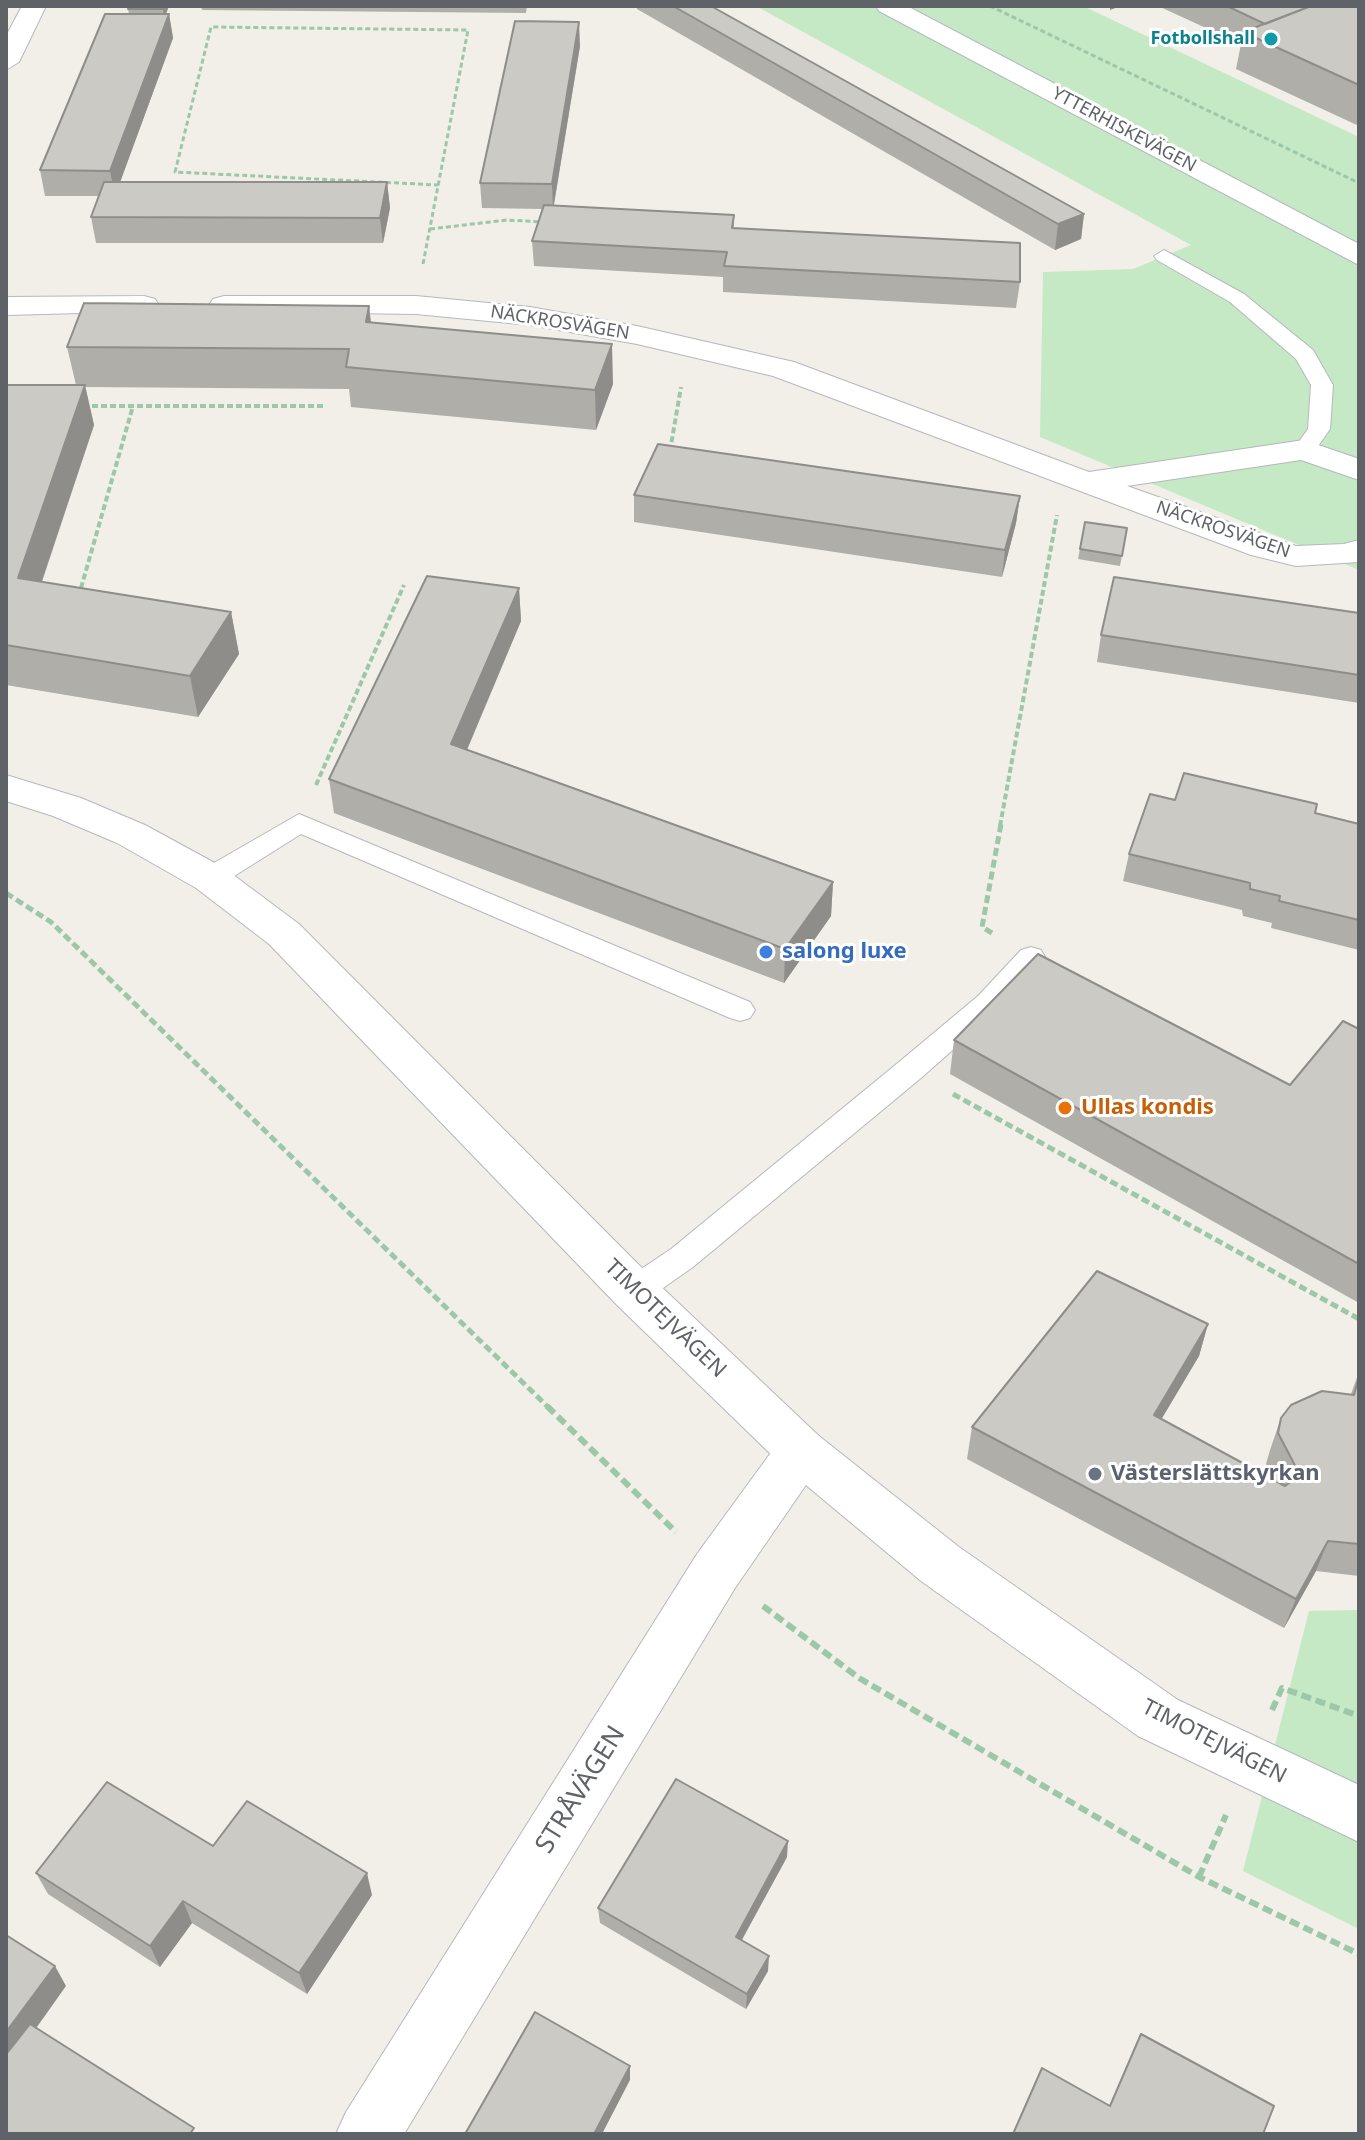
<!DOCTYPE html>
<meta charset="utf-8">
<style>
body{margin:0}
#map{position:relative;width:1365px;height:2140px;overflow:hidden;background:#f1efe8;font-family:"Noto Sans",sans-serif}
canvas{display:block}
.frame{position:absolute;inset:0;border:8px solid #5f6368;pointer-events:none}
</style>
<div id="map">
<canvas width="1365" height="2140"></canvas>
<div class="frame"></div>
</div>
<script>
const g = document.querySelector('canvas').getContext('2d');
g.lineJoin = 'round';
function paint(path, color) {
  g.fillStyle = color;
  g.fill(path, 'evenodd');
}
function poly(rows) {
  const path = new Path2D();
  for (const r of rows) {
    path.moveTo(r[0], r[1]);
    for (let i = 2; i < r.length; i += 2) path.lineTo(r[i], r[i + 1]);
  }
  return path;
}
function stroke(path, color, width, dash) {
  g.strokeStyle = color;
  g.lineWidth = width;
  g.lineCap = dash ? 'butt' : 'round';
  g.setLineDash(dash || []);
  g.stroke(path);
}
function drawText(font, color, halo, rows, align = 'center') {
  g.font = font + ' "Noto Sans",sans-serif';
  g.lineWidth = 6;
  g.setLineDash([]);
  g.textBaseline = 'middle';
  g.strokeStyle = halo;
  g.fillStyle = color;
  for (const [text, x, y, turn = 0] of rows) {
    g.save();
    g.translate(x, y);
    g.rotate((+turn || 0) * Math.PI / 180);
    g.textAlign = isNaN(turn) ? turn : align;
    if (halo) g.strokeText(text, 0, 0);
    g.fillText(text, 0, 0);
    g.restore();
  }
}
const green = poly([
 [756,6,1083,6,1359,137,1359,570,1040,437,1043,272,1133,269,1191,245],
 [1359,1610,1359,1929,1243,1871,1309,1611]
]);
const pathFar3 = poly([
 [990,6,1359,183],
 [430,229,507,220,544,222],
 [423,264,468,30,211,27,175,172,438,185]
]);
const pathFar2 = poly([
 [83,406,326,406],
 [670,451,681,387],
 [81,588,133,406],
 [316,785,404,585],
 [1000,826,1057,515]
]);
const pathFar1 = poly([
 [6,893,51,922,549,1408],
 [992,933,982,927,1001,824],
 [953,1094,1359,1319]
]);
const path = poly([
 [547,1406,676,1532],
 [763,1606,859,1678,1199,1877,1359,1954],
 [1272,1710,1282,1688,1359,1716],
 [1199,1877,1226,1815]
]);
const service = poly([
 [1164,250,1244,294,1313,350,1333,385,1330,429,1312,455,1304,457,1293,450,1308,429,1311,385,1296,359,1230,302,1157,260,1154,256,1164,250],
 [299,814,750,1002,755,1010,750,1018,740,1021,730,1018,301,834,220,885,200,885,196,878,200,871,299,814],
 [1031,947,1041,950,1045,957,1041,964,998,1010,921,1078,693,1267,646,1300,634,1304,622,1300,618,1291,622,1282,671,1249,899,1062,978,996,1021,950,1031,947]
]);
const minor = poly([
 [22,6,46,6,19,62,6,70,6,36,22,6],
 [144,296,155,299,159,305,155,311,6,315,6,297,144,296],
 [224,296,416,296,530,307,637,326,794,362,1089,472,1304,440,1359,459,1359,480,1301,460,1127,486,1296,546,1344,544,1359,540,1359,562,1296,566,1251,555,773,376,637,344,530,325,416,314,213,311,209,305,213,299,224,296],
 [801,1429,819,1436,826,1451,819,1466,735,1588,404,2134,336,2134,346,2112,697,1554,783,1436,801,1429]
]);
const tertiary = poly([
 [6,775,81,798,145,825,224,868,299,924,651,1277,819,1436,959,1547,1178,1700,1359,1785,1359,1842,1138,1736,921,1581,783,1466,617,1305,269,944,196,888,117,843,53,816,6,801,6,775]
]);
const secondary = poly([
 [876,6,907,6,1359,244,1359,265,879,11,876,6]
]);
const wall = poly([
 [129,6,169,6,166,14,169,14,173,38,120,182,387,182,390,208,383,243,96,243,91,217,99,196,45,196,40,170,129,14,128,9],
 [201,6,527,6,526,13,202,10],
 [637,6,711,6,1084,214,1081,239,1055,250,637,9],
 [1158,6,1359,6,1359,126,1236,69,1241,44],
 [580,46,554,205,734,215,734,228,1020,282,1016,308,723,292,723,277,534,266,532,241,542,209,482,208,480,183],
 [369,306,371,322,613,384,596,430,351,407,349,389,85,387,94,425,42,582,231,612,239,654,198,717,6,685,6,385,76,385,67,347],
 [634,495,1020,496,1016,523,1002,577,634,522],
 [1085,522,1127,528,1120,566,1078,559],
 [519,588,521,621,467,750,833,882,831,916,784,983,334,813,329,779],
 [1359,613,1359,703,1097,662,1101,635],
 [1175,800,1315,813,1359,824,1359,950,1271,928,1272,923,1243,916,1242,910,1123,881,1129,854],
 [1359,1029,1359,1303,950,1074,954,1040,1290,1085],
 [1208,1324,1199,1356,1161,1419,1275,1480,1266,1464,1270,1450,1281,1418,1351,1394,1359,1372,1359,1576,1316,1571,1284,1628,967,1459,972,1427],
 [213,1846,372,1895,307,1994,192,1923,160,1967,48,1894,36,1873],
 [787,1857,742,1940,768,1971,746,2009,600,1923,598,1908]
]);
const shadedWall = poly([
 [164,6,169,6,164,18,163,9],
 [1110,6,1121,6,1110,10],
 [169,14,173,38,115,196,110,171],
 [579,22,580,46,553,209,552,184],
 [387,182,390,208,383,243,380,218],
 [1084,214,1081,239,1055,250,1058,224],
 [369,306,373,345,366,322],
 [612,344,613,384,596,430,595,390],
 [85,385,94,425,29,619,18,578],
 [1020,496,1016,523,1002,577,1005,550],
 [519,588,521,621,455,778,451,744],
 [231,612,239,654,198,717,190,676],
 [833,882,831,916,784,983,785,949],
 [1208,1324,1199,1356,1145,1447,1154,1415],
 [1328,1541,1316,1571,1284,1628,1296,1599],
 [788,1841,787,1857,735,1952,736,1937],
 [367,1873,372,1895,307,1994,299,1973],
 [183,1901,192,1923,160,1967,150,1946],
 [769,1956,768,1971,746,2009,747,1994],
 [55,1966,66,1986,10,2065,6,2060,6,2032],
 [630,2066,630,2080,602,2134,594,2134]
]);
const building = poly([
 [129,6,164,6,163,9,128,9,129,6],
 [673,6,711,6,1084,214,1058,224,673,6],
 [1227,6,1311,6,1265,24,1227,6],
 [1311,6,1359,6,1359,85,1243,32,1311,6],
 [105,14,169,14,110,171,40,170,105,14],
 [515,21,579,22,552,184,480,183,515,21],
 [104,182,387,182,380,218,91,217,104,182],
 [544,205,734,215,732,228,1020,243,1020,282,724,266,727,252,532,241,544,205],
 [84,303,369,306,366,322,612,344,595,390,346,367,349,349,67,347,84,303],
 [6,385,85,385,18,578,231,612,190,676,6,645,6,385],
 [658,444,1020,496,1005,550,634,495,658,444],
 [1085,522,1127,528,1122,556,1080,549,1085,522],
 [427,576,519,588,451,744,833,882,785,949,329,779,427,576],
 [1114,577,1359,613,1359,675,1101,635,1114,577],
 [1184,773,1317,804,1315,813,1359,824,1359,920,1279,901,1280,896,1250,889,1250,883,1129,854,1150,794,1175,800,1184,773],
 [1038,954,1290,1085,1343,1021,1359,1029,1359,1264,954,1040,1038,954],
 [1097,1271,1208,1324,1154,1415,1285,1486,1300,1475,1278,1433,1281,1418,1291,1405,1322,1391,1354,1395,1359,1377,1359,1544,1328,1541,1296,1599,972,1427,1097,1271],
 [676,1779,788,1841,736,1937,769,1956,747,1994,598,1908,676,1779],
 [107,1782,213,1846,247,1801,367,1873,299,1973,183,1901,150,1946,36,1873,107,1782],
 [6,1935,55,1966,6,2032,6,1935],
 [535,2012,630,2066,594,2134,465,2134,535,2012],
 [30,2024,194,2128,190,2134,6,2134,6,2051,8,2052,30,2024],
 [1141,2034,1274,2106,1263,2134,1013,2134,1042,2068,1110,2106,1141,2034]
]);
const markers = [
 [1271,39,8,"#0f9aa8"],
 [766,952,8,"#3f7fe0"],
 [1065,1108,8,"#e8710a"],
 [1095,1474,8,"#6b7280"]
];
const farCulturenames = [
 ["Fotbollshall",1255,39]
];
const farStreetnames = [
 ["YTTERHISKEVÄGEN",1124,130,28],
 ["NÄCKROSVÄGEN",560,323,9],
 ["NÄCKROSVÄGEN",1223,530,19]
];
const shopNames = [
 ["salong luxe",782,952]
];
const foodNames = [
 ["Ullas kondis",1081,1108]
];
const streetNames = [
 ["TIMOTEJVÄGEN",665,1319,44],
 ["TIMOTEJVÄGEN",1214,1742,27]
];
const worshipNames = [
 ["Västerslättskyrkan",1111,1474]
];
const nearStreetnames = [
 ["STRÅVÄGEN",581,1790,-58]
];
paint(green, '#c5e8c5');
stroke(service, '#b5b8bc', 2);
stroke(minor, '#b5b8bc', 2);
stroke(tertiary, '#b5b8bc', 2);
stroke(secondary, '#b6babf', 2);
stroke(pathFar3, '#9cc7a9', 3, [5, 3]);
stroke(pathFar2, '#9cc7a9', 4, [6, 3]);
stroke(pathFar1, '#9cc7a9', 5, [8, 4]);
stroke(path, '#9cc7a9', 6, [10, 5]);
paint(service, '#fff');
paint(minor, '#fff');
paint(tertiary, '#fff');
paint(secondary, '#fff');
paint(wall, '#afaea9');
paint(shadedWall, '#8f8d8a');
paint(building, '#cccac5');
stroke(building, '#8f8d8a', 2);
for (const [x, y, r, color] of markers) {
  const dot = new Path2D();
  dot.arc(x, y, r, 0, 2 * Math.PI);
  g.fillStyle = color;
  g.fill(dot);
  stroke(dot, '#fff', 3);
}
drawText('bold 18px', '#0d838f', '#fff', farCulturenames, 'right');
drawText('18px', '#5f6368', '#fff', farStreetnames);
drawText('bold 22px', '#366cbe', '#fff', shopNames, 'left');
drawText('bold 22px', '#c56008', '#fff', foodNames, 'left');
drawText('22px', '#5f6368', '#fff', streetNames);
drawText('bold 22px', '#5b616d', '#fff', worshipNames, 'left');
drawText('26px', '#5f6368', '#fff', nearStreetnames);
</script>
